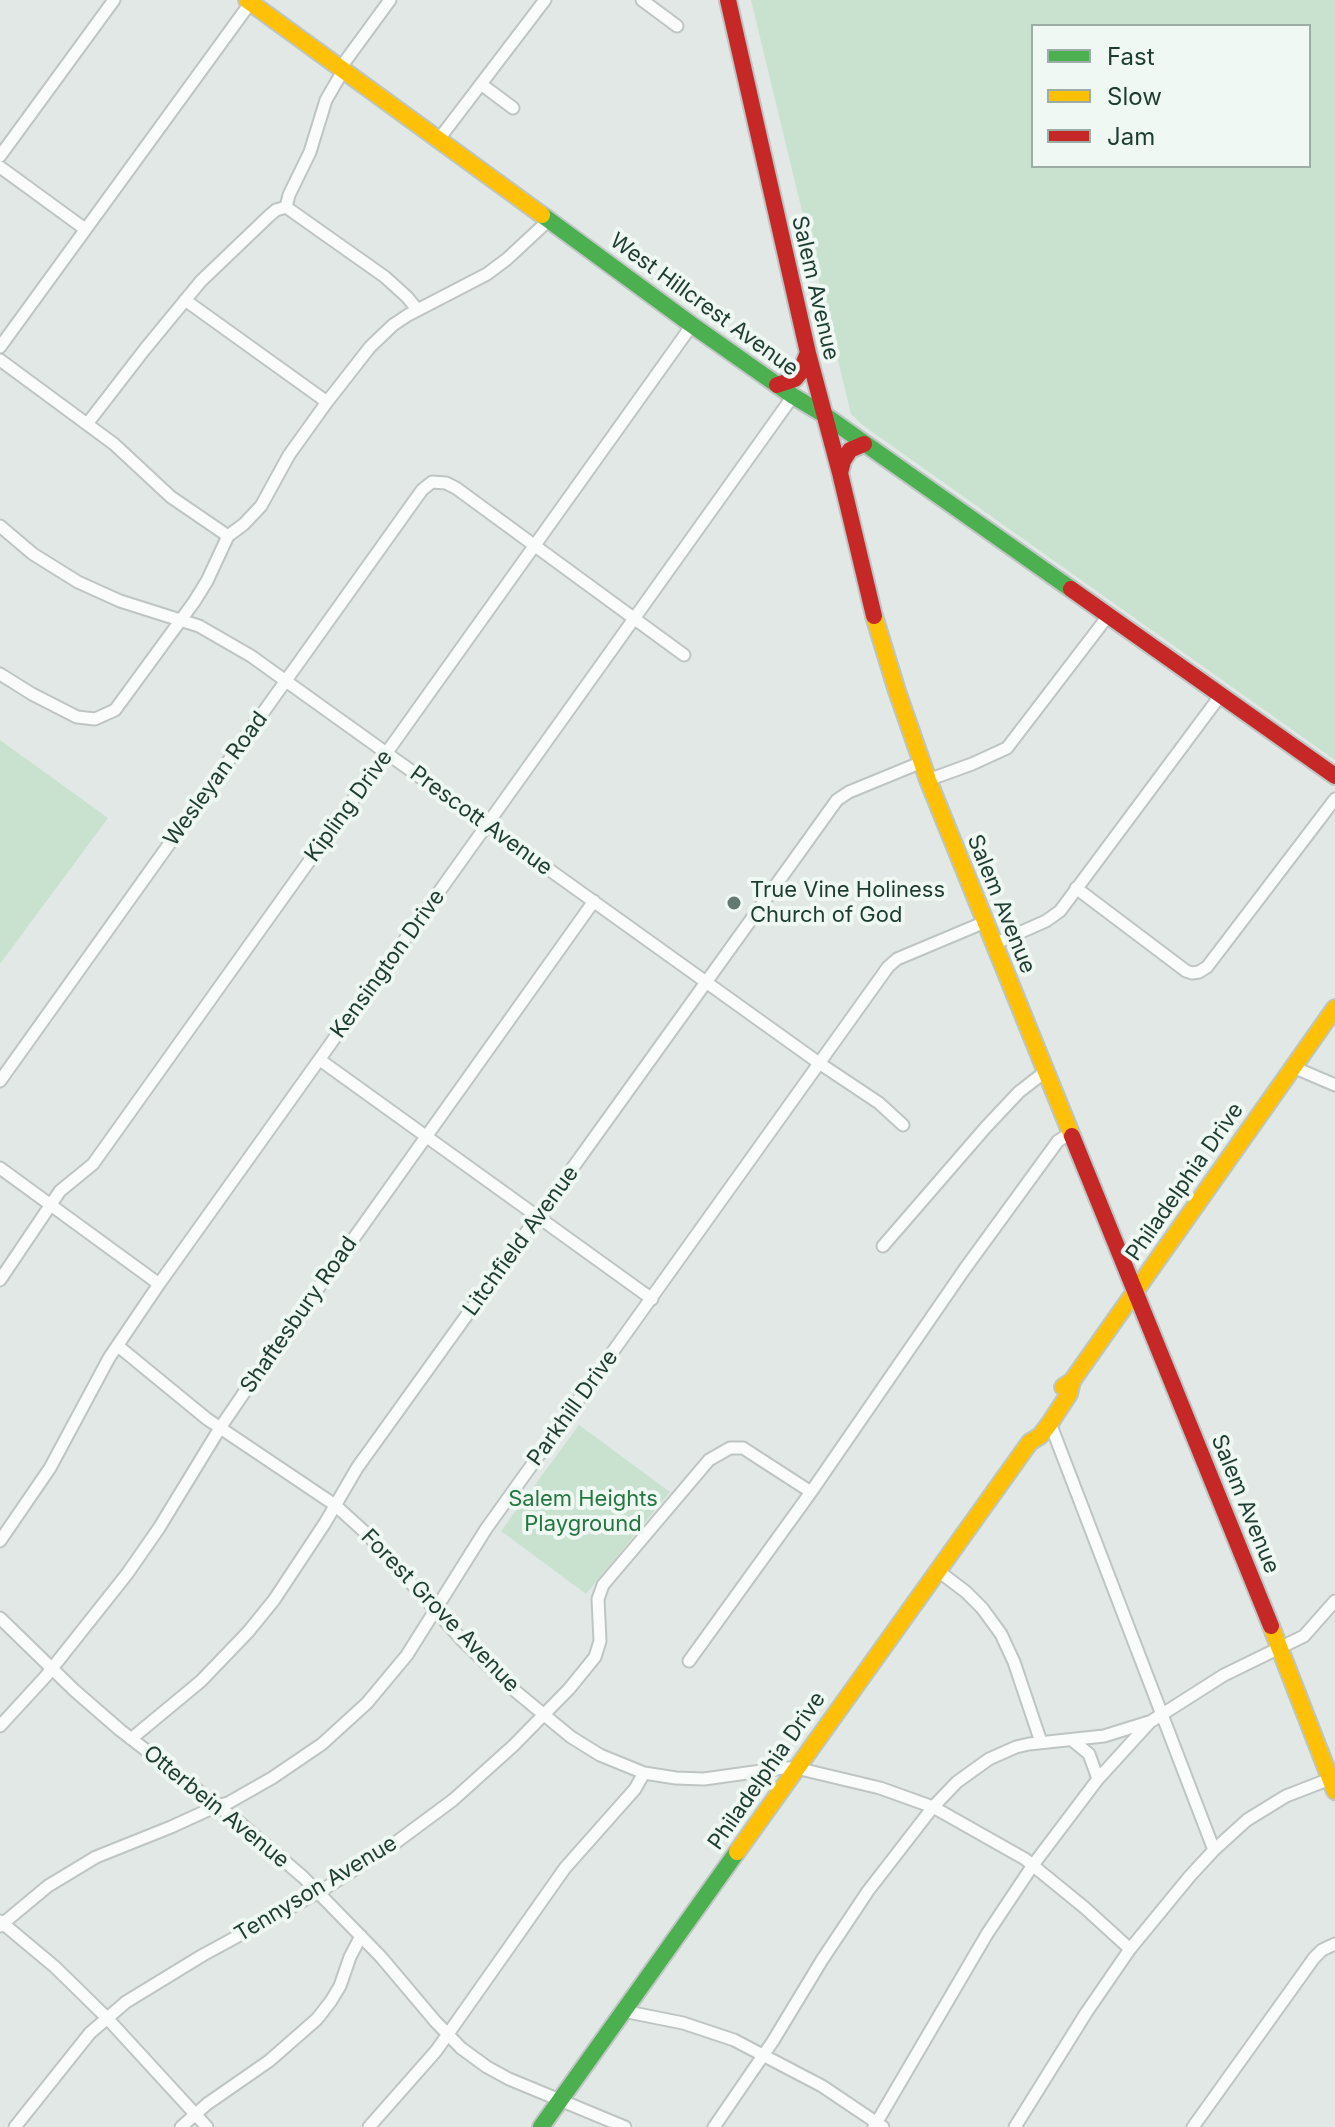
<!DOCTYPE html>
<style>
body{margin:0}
#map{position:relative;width:1335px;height:2127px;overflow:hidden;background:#e1e8e5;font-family:Inter,sans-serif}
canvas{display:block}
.legend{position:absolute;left:1031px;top:24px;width:280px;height:144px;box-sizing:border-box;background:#eff8f3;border:2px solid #9bada6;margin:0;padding:10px 14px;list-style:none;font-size:24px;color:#1e3c32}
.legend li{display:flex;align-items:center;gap:16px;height:40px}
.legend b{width:40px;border:2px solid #9bada6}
</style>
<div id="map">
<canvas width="1335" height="2127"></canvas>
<ul class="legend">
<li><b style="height:10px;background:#4caf50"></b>Fast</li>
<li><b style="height:10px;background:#ffc107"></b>Slow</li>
<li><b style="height:10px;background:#c62828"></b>Jam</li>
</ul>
</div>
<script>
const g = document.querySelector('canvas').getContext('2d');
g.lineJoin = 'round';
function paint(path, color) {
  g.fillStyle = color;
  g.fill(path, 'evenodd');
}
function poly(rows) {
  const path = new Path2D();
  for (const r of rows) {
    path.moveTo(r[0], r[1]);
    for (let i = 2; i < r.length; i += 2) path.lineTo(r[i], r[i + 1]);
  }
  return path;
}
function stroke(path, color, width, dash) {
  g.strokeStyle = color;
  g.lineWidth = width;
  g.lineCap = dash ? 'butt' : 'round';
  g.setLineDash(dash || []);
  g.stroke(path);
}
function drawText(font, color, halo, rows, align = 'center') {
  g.font = font + ' Inter,sans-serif';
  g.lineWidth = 8;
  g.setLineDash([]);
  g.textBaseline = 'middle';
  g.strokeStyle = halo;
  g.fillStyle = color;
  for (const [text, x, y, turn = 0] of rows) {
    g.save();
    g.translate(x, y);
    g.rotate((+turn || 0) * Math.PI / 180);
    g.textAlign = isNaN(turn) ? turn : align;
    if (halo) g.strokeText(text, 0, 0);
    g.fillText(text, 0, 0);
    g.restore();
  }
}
const green = poly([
 [751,0,1335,0,1335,760,864,426,851,414],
 [1309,26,1309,166,1033,166,1033,26],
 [0,740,108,818,0,964],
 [579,1425,670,1492,586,1594,501,1531]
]);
const street = poly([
 [642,0,677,26],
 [341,67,390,0],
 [481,84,513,108],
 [439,139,545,0],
 [0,156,114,0],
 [0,167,85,229],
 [286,207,385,277,407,297,417,309],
 [286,207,289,195,310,152,326,100,344,69],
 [185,300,327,402],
 [0,347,251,2],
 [0,360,114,444,171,497,228,536],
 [87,424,145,349,201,281,269,216,276,210,286,207],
 [0,526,33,554,78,582,120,601,199,626,251,656,819,1063,879,1103,903,1125],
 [0,674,32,694,77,717,95,719,115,710,194,602,207,581,228,536,244,524,261,506,289,455,327,402,370,347,393,325,408,315,487,274,507,259,549,220],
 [928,780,972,764,1007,748,1108,616],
 [1076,888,1186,971,1192,973,1199,972,1207,967,1335,799],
 [994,944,1046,921,1060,911,1220,696],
 [320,1060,652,1299],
 [1293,1067,1335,1085],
 [0,1081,422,490,432,482,446,483,456,488,684,655],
 [0,1168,159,1284],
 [883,1246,986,1127,1019,1092,1046,1071],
 [0,1280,60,1191,93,1164,692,325],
 [118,1346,207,1419,335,1505,368,1535,462,1640,508,1685,571,1737,600,1755,644,1773,676,1778,704,1779,783,1768,796,1768,880,1788,933,1807,1025,1859,1085,1908,1130,1949],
 [1050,1423,1214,1850],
 [0,1541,50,1468,109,1358,159,1284,793,396],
 [937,1570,966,1592,982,1608,1001,1634,1014,1662,1041,1742],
 [0,1618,74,1690,120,1730,240,1823,303,1877,381,1957,435,2021,461,2048,487,2067,509,2079,625,2127],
 [689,1661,811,1492,964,1270,1058,1141,1072,1132],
 [0,1726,46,1676,127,1574,159,1528,220,1428,250,1384,594,901],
 [131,1739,201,1681,248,1632,274,1600,325,1523,357,1468,837,800,849,792,922,762],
 [1072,1740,1089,1754,1098,1779],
 [0,1921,55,1967,107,2018,207,2127],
 [0,1926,48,1886,96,1857,171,1827,217,1806,228,1803,272,1778,322,1744,367,1703,407,1655,486,1529,888,967,897,959,985,922],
 [623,2011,683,2023,734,2040,822,2086,883,2127],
 [15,2127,90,2033,126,2002,203,1955,319,1892,387,1849,453,1800,513,1746,569,1689,595,1657,600,1641,598,1599,603,1585,709,1460,730,1448,743,1448,811,1492],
 [181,2127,207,2104,269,2061,317,2019,331,2001,340,1986,350,1957,361,1936],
 [369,2127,436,2051,565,1868,635,1789,644,1773],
 [714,2127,773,2041,822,1960,868,1891,933,1807,957,1782,989,1759,1016,1747,1029,1744,1104,1736,1149,1722],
 [874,2127,987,1934,1033,1865,1098,1779,1150,1722,1224,1675,1304,1636,1335,1601],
 [1015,2127,1086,2013,1130,1949,1190,1876,1214,1850,1247,1820,1286,1796,1330,1779],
 [1193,2127,1314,1958,1322,1950,1335,1944]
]);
const fast = poly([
 [542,215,692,325,793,396,823,414,1071,589],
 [541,2127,737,1852]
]);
const slow = poly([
 [247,0,542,215],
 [874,616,897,691,928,780,1072,1136],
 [1063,1387,1072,1381,1335,1008],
 [1271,1626,1335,1791],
 [737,1852,1030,1442,1040,1436,1050,1423,1069,1394,1072,1381]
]);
const jam = poly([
 [728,0,808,353,840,473,874,616],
 [777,385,795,379,800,373,807,355],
 [840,473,843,461,850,450,864,444],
 [1071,589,1335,776],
 [1072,1136,1271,1626]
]);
const markers = [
 [734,903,8,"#627871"]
];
const streetNames = [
 ["Salem Avenue",815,288,77],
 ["West Hillcrest Avenue",704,305,36],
 ["Wesleyan Road",216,779,-54],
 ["Kipling Drive",349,806,-54],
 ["Prescott Avenue",481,821,36],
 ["Salem Avenue",1001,904,68],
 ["Kensington Drive",388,964,-54],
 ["Philadelphia Drive",1185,1182,-55],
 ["Litchfield Avenue",521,1241,-54],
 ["Shaftesbury Road",299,1315,-55],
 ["Parkhill Drive",573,1408,-54],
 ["Salem Avenue",1245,1504,68],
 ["Forest Grove Avenue",440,1611,46],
 ["Philadelphia Drive",767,1771,-55],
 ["Otterbein Avenue",216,1807,39],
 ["Tennyson Avenue",316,1889,-31]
];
const poiNames = [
 ["True Vine Holiness",750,890],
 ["Church of God",750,915]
];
const parkNames = [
 ["Salem Heights",583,1499],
 ["Playground",583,1524]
];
paint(green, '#c9e2d0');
stroke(street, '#bec5c2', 15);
stroke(fast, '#bdc6c2', 20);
stroke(slow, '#bdc6c2', 20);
stroke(jam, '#bdc6c2', 20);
stroke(street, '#fafcfb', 11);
stroke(fast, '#4caf50', 16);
stroke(slow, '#ffc107', 16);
stroke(jam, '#c62828', 16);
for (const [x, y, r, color] of markers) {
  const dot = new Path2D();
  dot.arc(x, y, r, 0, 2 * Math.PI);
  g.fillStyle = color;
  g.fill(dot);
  stroke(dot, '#eff8f3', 3);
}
drawText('22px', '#1e3c32', '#eff8f3', streetNames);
drawText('22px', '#1e3c32', '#eff8f3', poiNames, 'left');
drawText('22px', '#267640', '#eff8f3', parkNames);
</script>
